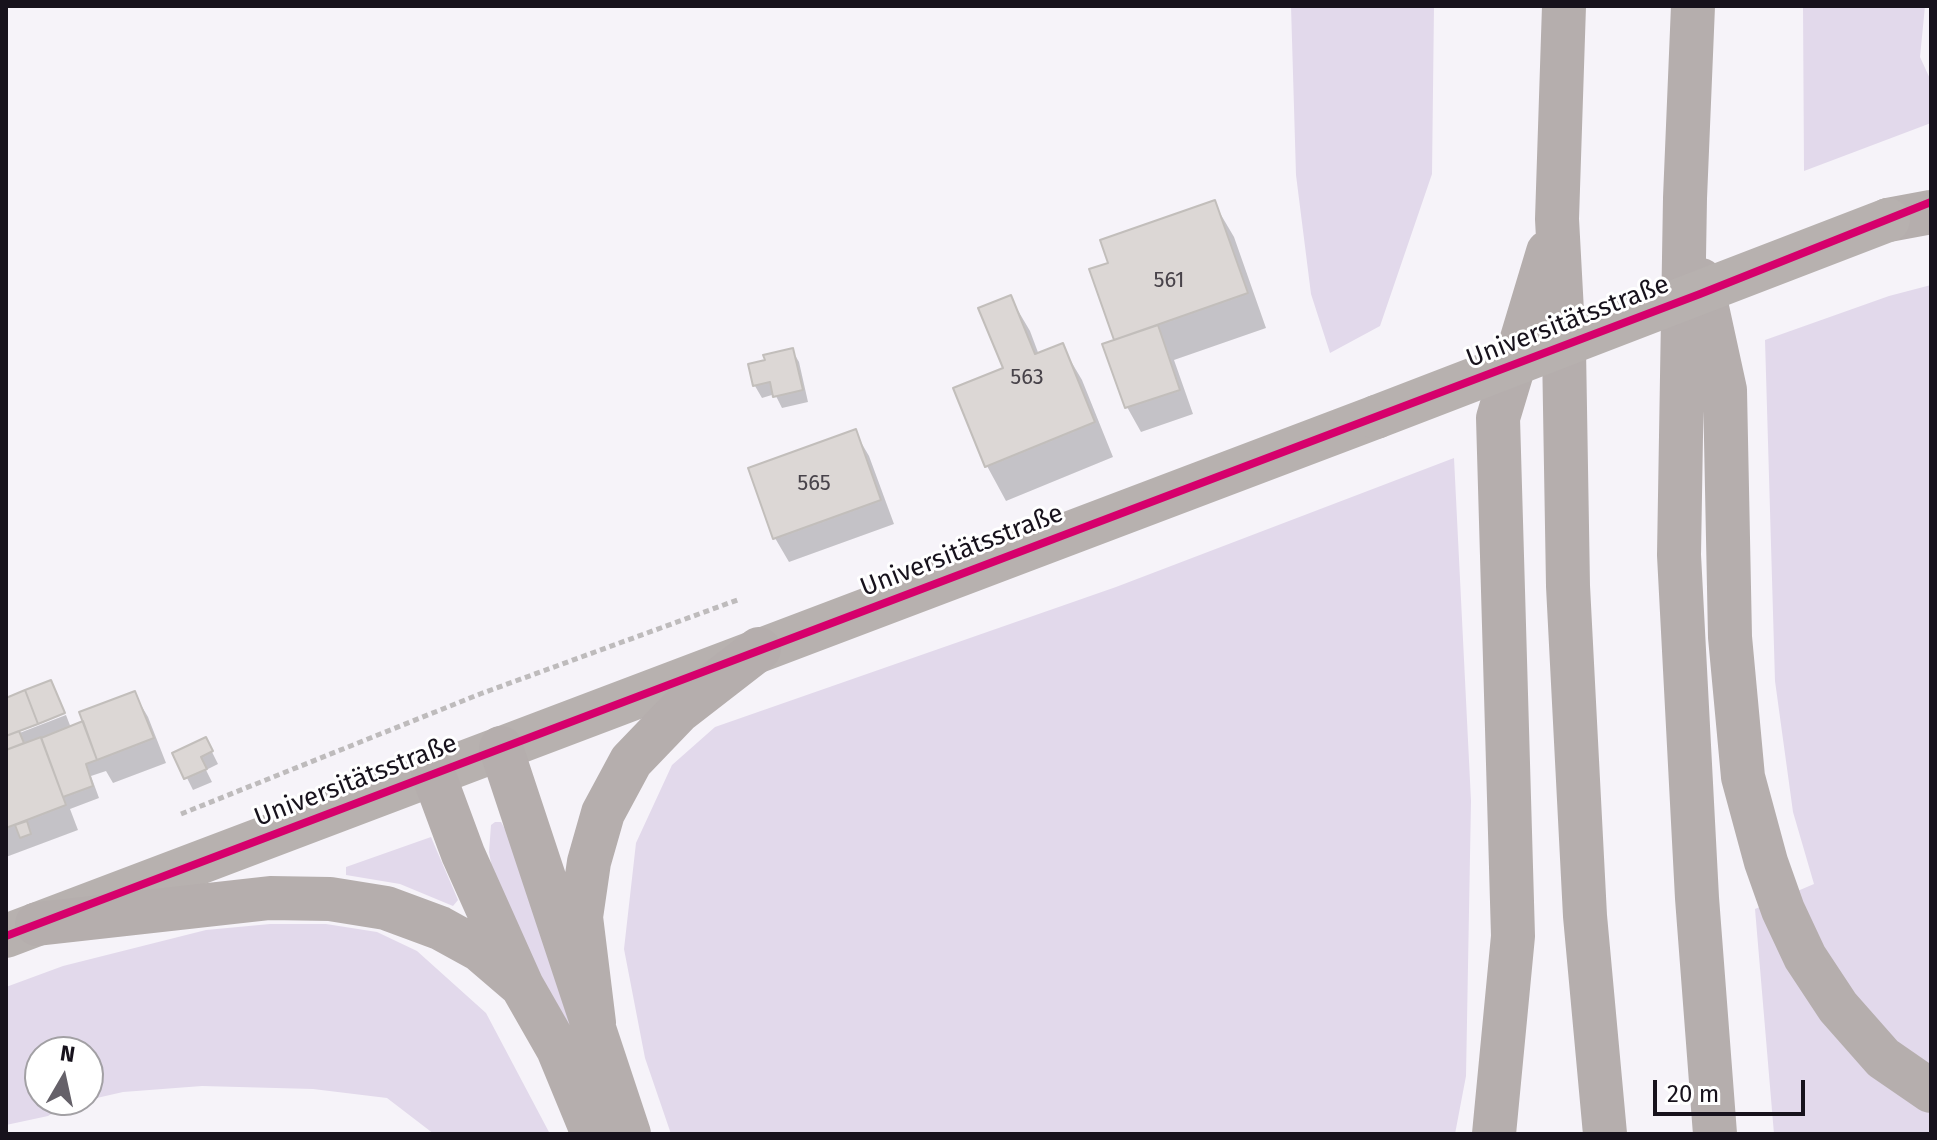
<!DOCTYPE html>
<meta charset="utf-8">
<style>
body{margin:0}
#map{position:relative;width:1937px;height:1140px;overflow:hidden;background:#f6f3f9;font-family:"Fira Sans",sans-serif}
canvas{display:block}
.frame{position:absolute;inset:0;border:8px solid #17121c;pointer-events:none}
.north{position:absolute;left:24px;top:1036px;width:80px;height:80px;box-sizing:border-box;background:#fff;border:2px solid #a2a0a4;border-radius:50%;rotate:9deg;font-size:22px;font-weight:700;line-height:32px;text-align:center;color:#17121c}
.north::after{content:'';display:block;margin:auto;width:28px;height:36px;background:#656169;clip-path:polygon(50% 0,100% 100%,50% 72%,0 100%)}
.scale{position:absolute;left:1653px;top:1080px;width:152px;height:36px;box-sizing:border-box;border:4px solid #17121c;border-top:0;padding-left:10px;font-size:24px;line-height:28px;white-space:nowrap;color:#17121c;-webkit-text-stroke:6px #fff;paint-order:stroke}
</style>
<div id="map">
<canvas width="1937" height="1140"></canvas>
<div class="frame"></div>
<div class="north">N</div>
<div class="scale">20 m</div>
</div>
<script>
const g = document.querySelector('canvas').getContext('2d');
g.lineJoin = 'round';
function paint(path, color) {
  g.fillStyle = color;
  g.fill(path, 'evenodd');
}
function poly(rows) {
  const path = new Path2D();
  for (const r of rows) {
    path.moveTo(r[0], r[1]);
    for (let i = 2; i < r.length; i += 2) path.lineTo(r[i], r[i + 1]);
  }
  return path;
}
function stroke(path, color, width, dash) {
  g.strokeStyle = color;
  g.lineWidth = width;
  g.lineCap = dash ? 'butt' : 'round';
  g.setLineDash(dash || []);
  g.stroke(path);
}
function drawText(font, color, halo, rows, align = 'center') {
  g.font = font + ' "Fira Sans",sans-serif';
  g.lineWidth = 6;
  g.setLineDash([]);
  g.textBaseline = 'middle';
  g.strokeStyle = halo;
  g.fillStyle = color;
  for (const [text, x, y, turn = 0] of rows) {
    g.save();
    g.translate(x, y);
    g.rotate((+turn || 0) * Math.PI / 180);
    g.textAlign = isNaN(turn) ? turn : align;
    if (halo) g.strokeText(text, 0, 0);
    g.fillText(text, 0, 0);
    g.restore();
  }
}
const green = poly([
 [1291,6,1434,6,1432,174,1380,326,1330,353,1311,294,1296,175],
 [1803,6,1925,6,1920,57,1931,81,1931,123,1804,171],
 [1931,285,1931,1134,1774,1134,1755,909,1814,884,1793,812,1775,681,1765,340,1889,296],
 [1454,458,1471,801,1466,1076,1455,1134,671,1134,645,1058,624,949,636,843,672,765,715,727,1116,587],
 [495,822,501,822,521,857,586,1055,578,1058,493,874,489,852,491,825],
 [431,837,458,900,453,906,400,884,346,875,346,867],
 [270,924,326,924,377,932,417,951,486,1013,550,1134,434,1134,387,1098,313,1089,202,1086,123,1092,88,1100,88,1052,40,1052,40,1100,88,1100,65,1105,48,1116,6,1125,6,987,63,966,206,930]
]);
const shadow = poly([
 [1214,203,1234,237,1266,328,1174,360,1193,414,1141,432,1127,407,1117,341,1110,264],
 [1010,297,1030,331,1039,355,1062,346,1082,380,1113,457,1006,501,987,466,1005,369],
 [792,350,799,362,808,402,782,408,775,394,762,398,755,386,750,366],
 [855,432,869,456,894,524,789,562,775,538],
 [51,683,64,711,17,730,17,734,66,715,71,728,134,693,148,717,166,763,113,783,106,771,91,776,99,798,70,809,78,830,6,857,6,700],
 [206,740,218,764,206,770,212,782,193,790,175,754]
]);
const building = poly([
 [1215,200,1248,293,1114,340,1089,269,1108,263,1100,240,1215,200],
 [1011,295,1035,354,1063,343,1095,422,985,467,953,388,1003,368,978,308,1011,295],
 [1158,325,1180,390,1125,408,1102,344,1158,325],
 [793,348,803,390,773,397,770,382,753,386,748,364,765,360,763,355,793,348],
 [856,429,881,500,773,539,748,468,856,429],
 [51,680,65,713,38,724,25,690,51,680],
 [25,690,38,724,6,736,6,698,25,690],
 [135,691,154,738,97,760,79,712,135,691],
 [83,721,97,760,86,764,93,786,63,797,41,738,83,721],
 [19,731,24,743,6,750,6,736,19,731],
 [41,737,66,805,6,828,6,750,41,737],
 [206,737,213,751,201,757,207,769,184,779,172,753,206,737],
 [27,821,31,834,20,838,15,825,27,821]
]);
const path = poly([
 [181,814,480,694,740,599]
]);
const secondary = poly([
 [6,936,1376,417]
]);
const motorway = poly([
 [1564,6,1557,219,1564,349,1568,586,1585,916,1605,1134],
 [1693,6,1685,198,1679,555,1697,898,1715,1134],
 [1888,220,1931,212],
 [1701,280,1725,390,1730,637,1743,777,1766,862,1783,910,1805,957,1838,1007,1883,1058,1931,1091],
 [501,748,629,1134],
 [433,773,463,854,522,986,558,1049,593,1134],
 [37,924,270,898,330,899,386,908,440,928,480,950,522,986],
 [594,1023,581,917,589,862,603,813,631,761,679,711,759,649],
 [1494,1134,1513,936,1498,418,1548,252]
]);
const secondaryBridge = poly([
 [1376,417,1888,220]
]);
const cycleway = poly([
 [6,936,1700,294,1931,202]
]);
const numberNames = [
 ["561",1169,281],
 ["563",1027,378],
 ["565",814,484]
];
const streetNames = [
 ["Universitätsstraße",1568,322,-21],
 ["Universitätsstraße",962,551,-21],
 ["Universitätsstraße",356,781,-21]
];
paint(green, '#e2d9eb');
paint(shadow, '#0003');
paint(building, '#dcd7d5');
stroke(building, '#c2bebb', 2);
stroke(path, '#bebbbc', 5, [6, 4]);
stroke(secondary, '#b7b1af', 44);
stroke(motorway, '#b5aead', 44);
stroke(secondaryBridge, '#b7b1af', 44);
stroke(cycleway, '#d6006c', 8);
drawText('22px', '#48434a', null, numberNames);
drawText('26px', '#17121c', '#fff', streetNames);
</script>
